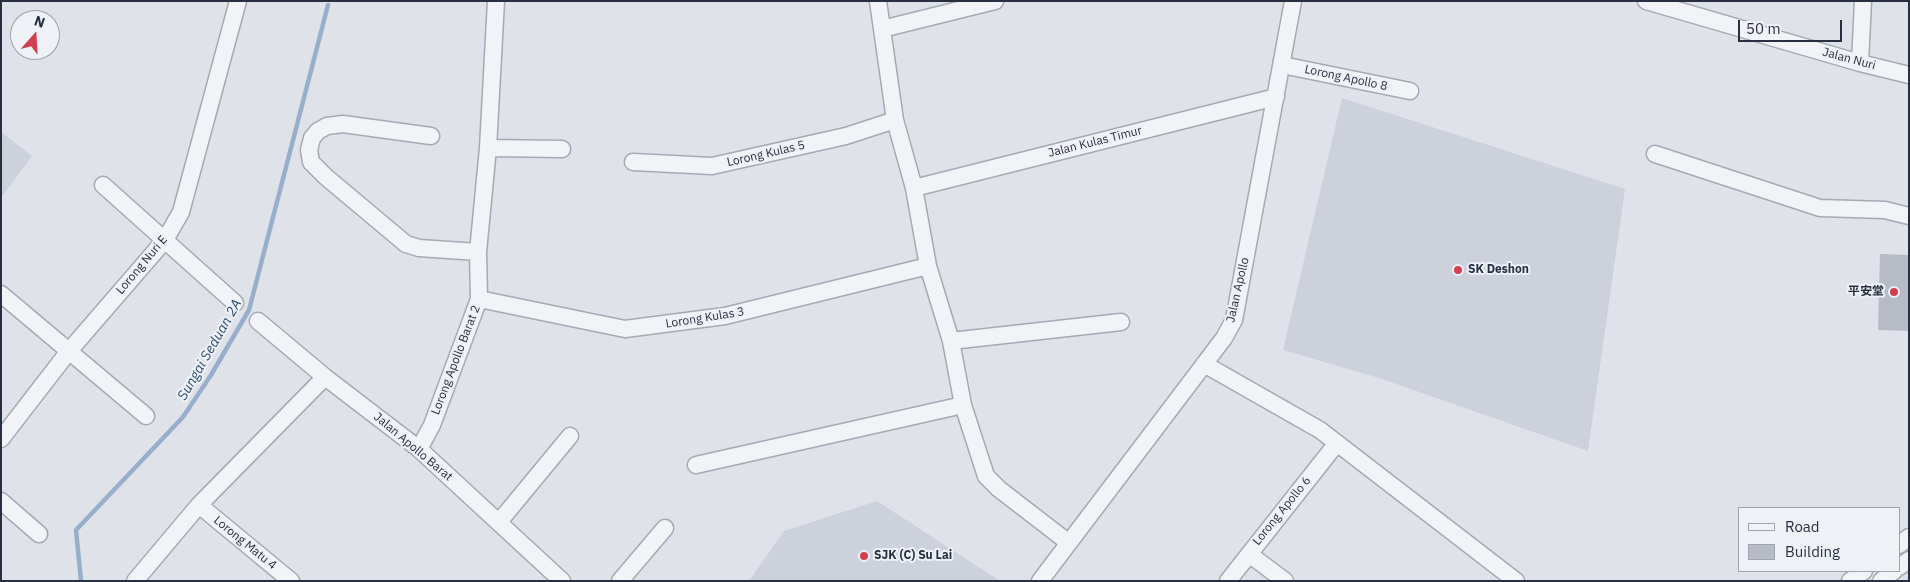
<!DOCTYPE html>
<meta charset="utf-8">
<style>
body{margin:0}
#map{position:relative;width:1910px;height:582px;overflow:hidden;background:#dfe2e9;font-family:"IBM Plex Sans",sans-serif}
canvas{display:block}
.frame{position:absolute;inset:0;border:2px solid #272f40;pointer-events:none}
.legend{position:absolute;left:1738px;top:507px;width:162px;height:65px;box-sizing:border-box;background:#eef1f6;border:1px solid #9ea3ad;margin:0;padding:6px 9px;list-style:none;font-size:15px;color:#272f40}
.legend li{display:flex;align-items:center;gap:10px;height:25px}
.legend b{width:25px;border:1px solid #9ea3ad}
.north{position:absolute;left:10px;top:10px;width:50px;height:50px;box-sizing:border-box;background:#eef1f6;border:1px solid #9ea3ad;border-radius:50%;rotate:19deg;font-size:14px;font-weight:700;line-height:20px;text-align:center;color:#272f40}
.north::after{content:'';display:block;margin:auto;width:18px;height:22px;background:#d24050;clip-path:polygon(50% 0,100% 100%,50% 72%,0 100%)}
.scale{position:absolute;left:1738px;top:20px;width:104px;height:22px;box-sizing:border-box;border:2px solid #272f40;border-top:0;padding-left:6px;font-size:15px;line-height:18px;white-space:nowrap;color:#272f40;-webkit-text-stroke:4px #eef1f6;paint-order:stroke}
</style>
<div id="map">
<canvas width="1910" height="582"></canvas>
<div class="frame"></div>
<ul class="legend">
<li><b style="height:6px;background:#f2f3f7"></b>Road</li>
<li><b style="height:14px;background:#b6bbc6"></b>Building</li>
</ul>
<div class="north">N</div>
<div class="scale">50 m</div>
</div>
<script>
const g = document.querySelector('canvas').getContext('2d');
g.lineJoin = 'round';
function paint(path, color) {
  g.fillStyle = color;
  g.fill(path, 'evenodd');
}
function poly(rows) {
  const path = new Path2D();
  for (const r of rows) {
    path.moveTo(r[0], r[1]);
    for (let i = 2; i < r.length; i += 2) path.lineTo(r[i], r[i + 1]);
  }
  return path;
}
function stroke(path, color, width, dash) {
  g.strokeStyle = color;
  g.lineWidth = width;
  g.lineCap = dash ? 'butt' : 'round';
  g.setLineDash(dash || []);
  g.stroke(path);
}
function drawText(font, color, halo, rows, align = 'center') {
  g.font = font + ' "IBM Plex Sans","Noto Sans SC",sans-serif';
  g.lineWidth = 4;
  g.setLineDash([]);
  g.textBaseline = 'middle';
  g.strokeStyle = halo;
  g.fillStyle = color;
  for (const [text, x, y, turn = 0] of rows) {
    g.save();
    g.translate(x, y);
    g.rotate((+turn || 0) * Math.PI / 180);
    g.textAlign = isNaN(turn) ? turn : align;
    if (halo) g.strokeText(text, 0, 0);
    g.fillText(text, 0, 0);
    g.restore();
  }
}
const built = poly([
 [1342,98,1625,189,1588,451,1379,378,1283,350],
 [1,132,32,156,1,198],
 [877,501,1000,581,749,581,784,531]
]);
const stream = poly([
 [81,581,76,530,183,417,211,375,249,310,328,5]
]);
const building = poly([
 [1880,254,1909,255,1909,331,1878,330]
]);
const minor = poly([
 [878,1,895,120,914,188,928,266,951,341,963,405,986,476,999,489,1069,543],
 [1646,1,1860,63,1909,75],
 [882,29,995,1],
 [1860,63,1863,1],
 [1282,65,1410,91],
 [431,136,343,124,327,126,318,131,312,138,309,150,311,162,326,177,406,244,419,248,478,252],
 [488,148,562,149],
 [1655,154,1820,208,1885,210,1909,216],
 [633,162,712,166,846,136,895,120],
 [103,185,235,303],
 [914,188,1276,97],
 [1,294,146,416],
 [479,299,625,329,725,316,928,266],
 [258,321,325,377,419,449,562,581],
 [951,341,1121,322],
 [1204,364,1320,430,1516,581],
 [1,439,69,351,165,240,181,212,238,1],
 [419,449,432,425,479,299,478,252,488,148,496,1],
 [696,465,963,405],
 [1,501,39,534],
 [199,505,291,581],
 [499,522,570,436],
 [1899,545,1909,537],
 [1249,554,1285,581],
 [1899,567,1909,560],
 [135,581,199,505,325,377],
 [620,581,665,528],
 [1040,581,1224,338,1234,320,1293,1],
 [1228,581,1337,443],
 [1850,581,1864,571],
 [1881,581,1894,571]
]);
const markers = [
 [1458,270,5,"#d24050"],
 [1894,292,5,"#d24050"],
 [864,556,5,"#d24050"]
];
const streetNames = [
 ["Jalan Nuri",1849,59,15],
 ["Lorong Apollo 8",1346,78,12],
 ["Jalan Kulas Timur",1095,142,-14],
 ["Lorong Kulas 5",766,154,-13],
 ["Lorong Nuri E",142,265,-50],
 ["Jalan Apollo",1238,290,-77],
 ["Lorong Kulas 3",705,318,-9],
 ["Lorong Apollo Barat 2",456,360,-69],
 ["Jalan Apollo Barat",413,447,40],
 ["Lorong Apollo 6",1282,511,-51],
 ["Lorong Matu 4",245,543,39]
];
const poiNames = [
 ["SK Deshon",1468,270],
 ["平安堂",1884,292,"right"],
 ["SJK (C) Su Lai",874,556]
];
const waterNames = [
 ["Sungai Seduan 2A",210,350,-60]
];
paint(built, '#cdd1db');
stroke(stream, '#99aeca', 4.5);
paint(building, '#b6bbc6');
stroke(minor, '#a4a9b3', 19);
stroke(minor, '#f2f3f7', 16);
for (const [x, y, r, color] of markers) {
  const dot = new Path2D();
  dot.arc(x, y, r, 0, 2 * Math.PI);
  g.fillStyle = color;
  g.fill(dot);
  stroke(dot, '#eef1f6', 2);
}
drawText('12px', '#272f40', '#eef1f6', streetNames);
drawText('bold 12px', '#272f40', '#eef1f6', poiNames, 'left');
drawText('italic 14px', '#304c75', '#eef1f6', waterNames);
</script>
